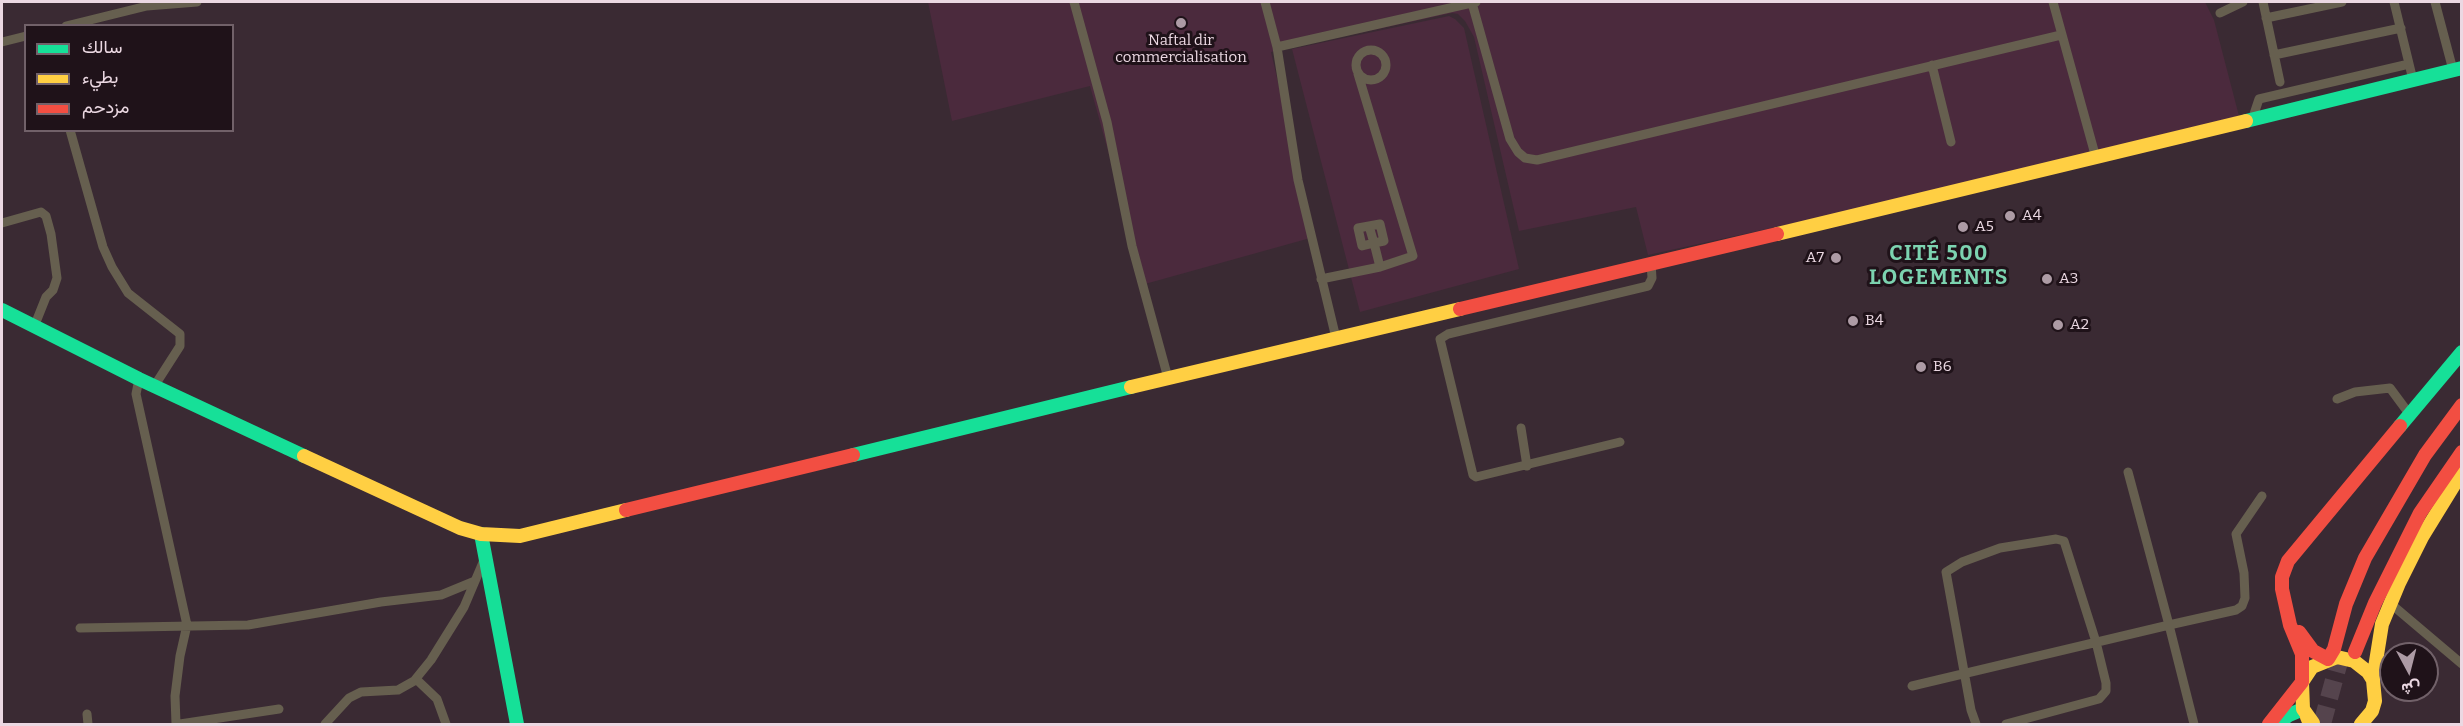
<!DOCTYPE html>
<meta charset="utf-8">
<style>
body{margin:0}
#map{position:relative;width:2463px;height:726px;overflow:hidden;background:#3a2a33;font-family:Bitter,Vazirmatn,serif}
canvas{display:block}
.frame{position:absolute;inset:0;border:3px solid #ebd8e2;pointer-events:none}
.legend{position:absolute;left:24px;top:24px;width:210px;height:108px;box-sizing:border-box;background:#1f1219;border:2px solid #716169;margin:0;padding:8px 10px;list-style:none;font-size:18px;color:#ebd8e2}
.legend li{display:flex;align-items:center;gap:12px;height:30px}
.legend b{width:30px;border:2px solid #716169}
.north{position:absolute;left:2379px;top:642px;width:60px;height:60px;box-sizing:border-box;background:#1f1219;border:2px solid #716169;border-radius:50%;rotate:173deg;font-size:16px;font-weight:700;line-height:24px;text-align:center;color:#ebd8e2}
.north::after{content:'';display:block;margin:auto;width:21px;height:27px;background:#ad9ba5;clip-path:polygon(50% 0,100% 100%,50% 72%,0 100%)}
</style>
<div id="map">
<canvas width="2463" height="726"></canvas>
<div class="frame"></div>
<ul class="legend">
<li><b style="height:8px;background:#16e098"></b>سالك</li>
<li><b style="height:8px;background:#ffcf43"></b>بطيء</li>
<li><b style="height:8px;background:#f24e42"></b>مزدحم</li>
</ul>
<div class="north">ش</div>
</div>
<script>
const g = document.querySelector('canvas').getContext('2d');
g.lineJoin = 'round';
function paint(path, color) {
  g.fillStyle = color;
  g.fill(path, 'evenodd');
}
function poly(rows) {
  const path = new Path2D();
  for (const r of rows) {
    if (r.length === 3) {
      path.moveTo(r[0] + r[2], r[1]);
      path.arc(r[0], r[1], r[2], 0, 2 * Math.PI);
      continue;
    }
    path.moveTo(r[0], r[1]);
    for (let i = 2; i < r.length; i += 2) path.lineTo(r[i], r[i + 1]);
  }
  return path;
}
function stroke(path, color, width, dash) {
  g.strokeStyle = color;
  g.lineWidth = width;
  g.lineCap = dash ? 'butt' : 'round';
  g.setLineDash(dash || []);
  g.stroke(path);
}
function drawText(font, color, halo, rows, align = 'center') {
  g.font = font + ' Bitter,serif';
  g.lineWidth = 6;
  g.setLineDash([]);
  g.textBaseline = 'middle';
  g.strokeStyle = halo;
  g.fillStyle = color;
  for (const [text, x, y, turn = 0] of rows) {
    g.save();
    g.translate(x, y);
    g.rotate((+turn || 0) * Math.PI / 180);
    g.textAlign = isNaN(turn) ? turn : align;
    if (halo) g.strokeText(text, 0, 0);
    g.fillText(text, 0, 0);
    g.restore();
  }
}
const built = poly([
 [928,2,2205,2,2214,20,2239,116,1822,217,1648,255,1636,207,1519,231,1474,37,1465,21,1458,14,1452,13,1271,52,1314,237,1145,284,1090,86,952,121],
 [1449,16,1455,19,1464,28,1519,269,1360,312,1292,49]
]);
const highwayTunnel = poly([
 [2322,724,2343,647]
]);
const street = poly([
 [1074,2,1107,122,1132,246,1168,378],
 [1265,2,1277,47,1298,180,1336,338],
 [2053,2,2096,158],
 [2263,2,2280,82],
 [2394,2,2413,80],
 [2435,2,2453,70],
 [1472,3,1510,139,1518,152,1525,158,1537,160,2061,35],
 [2220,13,2243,2],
 [2266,18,2342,2],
 [66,26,147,6,197,2],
 [2,42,26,36],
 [1277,47,1476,2],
 [1371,65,15],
 [2274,55,2401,28],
 [1932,65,1951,142],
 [2252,120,2259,99,2409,64],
 [70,130,103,247,112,267,128,293,180,334,180,346,155,385],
 [2,223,41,212,46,216,51,234,57,278,53,290,46,297,34,327],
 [1369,226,1380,224,1384,241,1374,243,1362,246,1358,228,1369,226,1374,243,1380,267],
 [1321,279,1380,267,1413,256,1358,74],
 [139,379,136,394,187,625,180,656,175,696,176,724],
 [2337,399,2355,392,2390,388,2410,415],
 [1521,428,1527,466],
 [1620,442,1476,477,1473,475,1440,339,1448,334,1648,286,1652,278,1651,263],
 [2128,472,2169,625,2236,610,2242,606,2245,598,2244,573,2236,534,2262,496],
 [2391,604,2462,664],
 [80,628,248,625,381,602,441,595,475,581],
 [416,679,437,699,446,724],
 [1912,686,2169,625,2194,724],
 [87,714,88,724],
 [180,724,279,709],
 [325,724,349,698,361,692,398,690,414,681,431,660,464,607,484,560],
 [1976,724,1971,710,1946,572,1962,562,2000,548,2056,539,2064,541,2096,642,2106,683,2106,691,2099,699,2006,724]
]);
const fast = poly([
 [2246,121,2462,68],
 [2,310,139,379,304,456],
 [2400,426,2462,352],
 [853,455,1131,387],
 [481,534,517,724],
 [2277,724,2289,715,2303,709]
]);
const slow = poly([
 [1777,234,2246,121],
 [1131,387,1460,309],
 [304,456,460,528,481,534,520,536,626,510],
 [2373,680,2382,624,2399,583,2422,537,2462,472],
 [2307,717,2310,724],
 [2313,723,2303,709,2302,682,2312,667,2337,657,2354,661,2368,672,2373,680,2375,701,2372,711,2361,724]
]);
const jam = poly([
 [1460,309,1777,234],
 [626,510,853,455],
 [2299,632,2313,651,2328,659],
 [2355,652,2375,603,2420,513,2462,452],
 [2328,659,2334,649,2346,604,2365,558,2425,455,2462,405],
 [2269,724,2302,682,2302,654,2290,625,2282,589,2282,577,2288,561,2400,426]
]);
const markers = [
 [1181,23,6,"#ad9ba5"],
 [2010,216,6,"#ad9ba5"],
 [1963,227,6,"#ad9ba5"],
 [1836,258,6,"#ad9ba5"],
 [2047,279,6,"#ad9ba5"],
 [1853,321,6,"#ad9ba5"],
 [2058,325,6,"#ad9ba5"],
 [1921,367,6,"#ad9ba5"]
];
const poiNames = [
 ["Naftal dir",1181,41,"center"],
 ["commercialisation",1181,58,"center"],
 ["A4",2022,216],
 ["A5",1975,227],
 ["A7",1824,258,"right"],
 ["A3",2059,279],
 ["B4",1865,321],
 ["A2",2070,325],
 ["B6",1933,367]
];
const districtNames = [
 ["CITÉ 500",1939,254],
 ["LOGEMENTS",1939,278]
];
paint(built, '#4b2a3d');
stroke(highwayTunnel, '#55444d', 18, [18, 9]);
stroke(street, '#665f4f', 9);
stroke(fast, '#16e098', 14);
stroke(slow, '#ffcf43', 14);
stroke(jam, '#f24e42', 14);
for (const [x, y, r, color] of markers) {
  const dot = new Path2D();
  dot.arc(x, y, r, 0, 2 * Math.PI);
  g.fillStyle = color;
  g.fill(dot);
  stroke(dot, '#1f1219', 2);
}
drawText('15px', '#ebd8e2', '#1f1219', poiNames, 'left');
g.letterSpacing = '1.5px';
drawText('bold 21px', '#7cd3b0', '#1f1219', districtNames);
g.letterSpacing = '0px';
</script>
